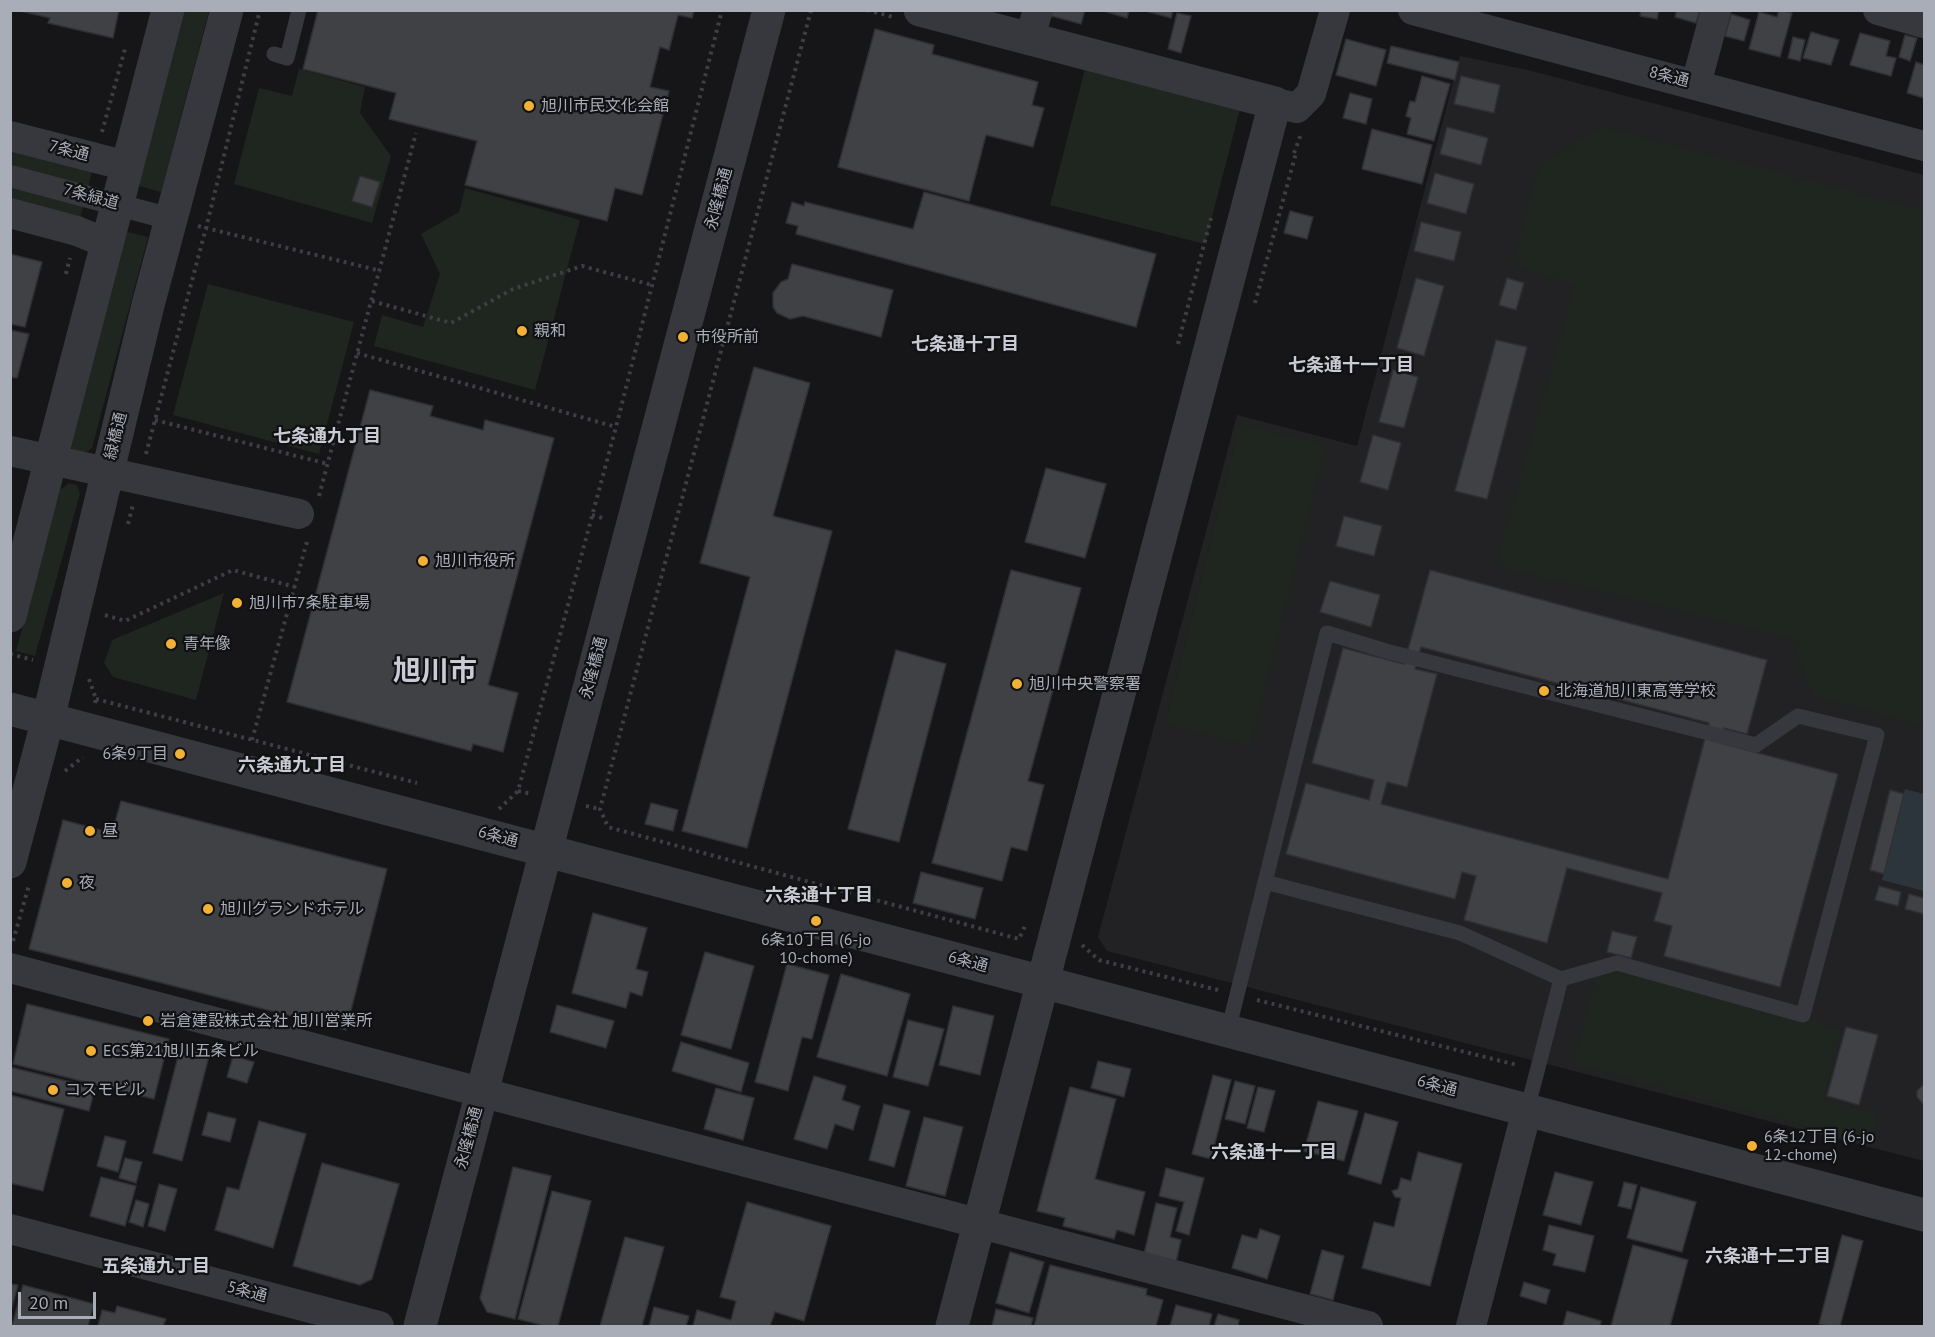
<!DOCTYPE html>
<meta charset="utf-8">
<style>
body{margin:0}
#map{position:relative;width:1935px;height:1337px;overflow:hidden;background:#161618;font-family:"PT Sans",sans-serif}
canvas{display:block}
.frame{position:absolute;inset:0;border:12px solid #a8adb8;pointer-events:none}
.scale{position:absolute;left:18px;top:1292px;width:78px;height:27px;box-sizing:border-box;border:3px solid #a8adb8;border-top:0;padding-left:8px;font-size:18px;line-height:21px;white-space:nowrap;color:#a8adb8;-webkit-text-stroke:4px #111113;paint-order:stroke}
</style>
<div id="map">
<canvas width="1935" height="1337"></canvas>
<div class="frame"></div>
<div class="scale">20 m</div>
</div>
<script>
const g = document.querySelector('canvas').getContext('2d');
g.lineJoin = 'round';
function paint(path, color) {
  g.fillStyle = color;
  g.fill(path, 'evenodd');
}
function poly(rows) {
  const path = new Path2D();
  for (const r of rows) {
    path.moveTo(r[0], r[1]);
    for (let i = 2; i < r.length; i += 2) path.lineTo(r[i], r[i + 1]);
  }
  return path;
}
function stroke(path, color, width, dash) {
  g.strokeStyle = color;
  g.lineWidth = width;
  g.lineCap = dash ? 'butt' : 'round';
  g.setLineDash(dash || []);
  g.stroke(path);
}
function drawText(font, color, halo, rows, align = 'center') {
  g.font = font + ' "PT Sans","Noto Sans JP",sans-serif';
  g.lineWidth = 4.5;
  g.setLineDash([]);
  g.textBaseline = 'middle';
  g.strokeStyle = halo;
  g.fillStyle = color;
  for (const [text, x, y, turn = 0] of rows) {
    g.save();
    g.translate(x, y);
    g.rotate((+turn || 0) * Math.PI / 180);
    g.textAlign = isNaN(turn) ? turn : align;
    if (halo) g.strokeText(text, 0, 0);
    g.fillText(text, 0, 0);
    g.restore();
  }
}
const built = poly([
 [1460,56,1528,70,1924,175,1924,1161,1107,951,1098,937,1237,415,1357,446]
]);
const green = poly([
 [185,11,209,11,161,192,139,186],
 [299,69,365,87,360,113,391,156,372,223,234,184,259,88,292,96],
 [1085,69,1240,109,1205,244,1050,205],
 [10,121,99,143,77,231,11,214],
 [1604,127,1924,210,1924,726,1811,695,1791,638,1495,566,1575,285,1512,265,1540,163],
 [465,188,580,220,535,390,374,346,382,315,423,327,440,274,421,234,459,212],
 [124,231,148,237,92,448,83,455,73,451,69,442],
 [208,284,354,322,319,454,173,415],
 [1240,424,1326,445,1251,745,1165,724],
 [69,483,77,485,80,494,35,656,16,651,60,490],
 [224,593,196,700,113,677,104,663,112,640],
 [1599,965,1842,1029,1823,1099,1878,1114,1870,1143,1573,1064]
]);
const water = poly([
 [1905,789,1924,794,1924,891,1882,880]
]);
const building = poly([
 [16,10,119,10,113,38,48,23,50,18,16,10],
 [318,10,694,10,692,18,678,15,669,50,660,47,650,87,669,91,642,195,615,188,607,221,465,185,477,141,389,119,396,93,303,69,318,10],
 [1049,10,1085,10,1081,24,1048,15,1049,10],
 [1100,10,1129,10,1127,18,1100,10],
 [1142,10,1173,10,1171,18,1142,10],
 [1659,10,1657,19,1640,16,1641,10,1659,10],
 [1677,10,1700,10,1696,23,1675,17,1677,10],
 [1779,10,1792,13,1780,57,1749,49,1759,12,1777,17,1779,10],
 [1177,13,1191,16,1181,53,1168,49,1177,13],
 [1731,14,1750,20,1744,41,1725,36,1731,14],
 [875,29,934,45,932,54,1038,82,1032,105,1044,108,1033,147,986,135,969,201,838,167,875,29],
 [1811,32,1839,40,1831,65,1803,58,1811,32],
 [1860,33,1890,41,1886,56,1896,58,1891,76,1850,65,1860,33],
 [1905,35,1917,38,1910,61,1899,57,1905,35],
 [1793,37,1805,40,1800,61,1788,58,1793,37],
 [1346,39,1386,50,1376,86,1336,75,1346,39],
 [1391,46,1459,62,1455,80,1387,63,1391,46],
 [1916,62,1924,65,1924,98,1907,93,1916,62],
 [1422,76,1450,84,1434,141,1407,134,1411,118,1406,116,1410,101,1415,102,1422,76],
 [1461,76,1500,85,1494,113,1454,104,1461,76],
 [1350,93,1372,99,1366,124,1343,118,1350,93],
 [1447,127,1488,138,1481,165,1440,154,1447,127],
 [1372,129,1432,145,1422,184,1362,169,1372,129],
 [1435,173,1474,184,1466,214,1427,203,1435,173],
 [360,176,380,182,372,207,352,201,360,176],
 [924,192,1156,254,1136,327,796,234,798,226,786,223,792,202,804,206,805,202,913,229,924,192],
 [1290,211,1313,217,1307,239,1284,233,1290,211],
 [1421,222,1461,232,1454,261,1414,251,1421,222],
 [10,254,42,262,25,327,10,324,10,254],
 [792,264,893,290,881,337,803,316,790,319,777,313,773,307,773,293,781,282,788,279,792,264],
 [1416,278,1444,286,1424,356,1397,348,1416,278],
 [1507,278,1524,283,1516,310,1499,305,1507,278],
 [10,330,29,334,17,378,10,377,10,330],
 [1496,340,1527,347,1487,499,1455,491,1496,340],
 [754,367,810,383,773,516,832,531,747,848,682,831,750,577,700,563,754,367],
 [1393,370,1418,377,1404,428,1379,422,1393,370],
 [370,390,433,406,430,416,483,430,485,420,554,438,488,685,518,693,503,752,473,744,471,751,287,702,370,390],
 [1373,435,1401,443,1388,490,1360,482,1373,435],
 [1046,468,1106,484,1085,558,1025,542,1046,468],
 [1344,516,1382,526,1374,556,1336,546,1344,516],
 [1011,570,1081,588,1028,781,1044,785,1027,851,1011,847,1002,881,932,863,1011,570],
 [1430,570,1767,660,1747,734,1724,728,1720,743,1838,774,1780,987,1664,956,1672,926,1654,921,1662,893,1567,868,1547,943,1464,920,1476,876,1462,872,1455,899,1286,854,1306,783,1369,800,1374,780,1312,763,1343,648,1404,664,1430,570],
 [1421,647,1560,684,1558,691,1575,696,1577,688,1709,723,1668,879,1381,804,1387,782,1407,787,1437,674,1415,669,1421,647],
 [1330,581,1380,595,1371,627,1320,612,1330,581],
 [896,650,946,664,899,842,848,829,896,650],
 [1890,790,1904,794,1884,874,1870,870,1890,790],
 [121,801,387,869,346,1030,29,949,63,820,112,833,121,801],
 [651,803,678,810,673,831,645,824,651,803],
 [921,872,983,888,975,919,913,903,921,872],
 [1879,886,1901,892,1898,906,1875,900,1879,886],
 [1909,894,1924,898,1924,914,1905,909,1909,894],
 [593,913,647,928,636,969,648,972,642,996,630,992,626,1008,572,993,593,913],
 [1612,931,1637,937,1631,958,1607,952,1612,931],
 [705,952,754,966,731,1049,681,1035,705,952],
 [787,964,829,975,812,1039,802,1037,788,1091,755,1082,787,964],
 [841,974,910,994,887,1076,817,1057,841,974],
 [27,1004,169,1039,154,1099,13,1064,27,1004],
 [557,1005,614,1021,606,1048,550,1032,557,1005],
 [953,1006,994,1016,980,1075,939,1065,953,1006],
 [908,1020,944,1029,928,1086,893,1077,908,1020],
 [1846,1027,1878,1035,1859,1105,1827,1096,1846,1027],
 [681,1042,749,1063,741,1092,672,1071,681,1042],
 [181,1045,210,1052,182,1161,153,1153,181,1045],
 [233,1056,254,1062,247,1083,227,1077,233,1056],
 [1098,1061,1131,1069,1124,1097,1091,1088,1098,1061],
 [10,1067,95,1088,89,1111,10,1091,10,1067],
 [1213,1075,1231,1080,1211,1159,1192,1154,1213,1075],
 [814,1076,846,1086,842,1100,860,1106,853,1130,835,1124,827,1149,794,1139,814,1076],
 [1235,1081,1255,1086,1245,1124,1225,1119,1235,1081],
 [1924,1084,1924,1105,1917,1097,1917,1091,1924,1084],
 [1070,1087,1116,1099,1095,1179,1145,1192,1134,1235,1117,1230,1114,1239,1063,1226,1065,1218,1037,1211,1070,1087],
 [1258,1087,1275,1091,1264,1132,1247,1128,1258,1087],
 [716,1088,754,1098,743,1140,704,1129,716,1088],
 [10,1095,64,1109,43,1191,10,1183,10,1095],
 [1318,1101,1358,1111,1344,1161,1304,1151,1318,1101],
 [884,1104,910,1111,894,1167,869,1160,884,1104],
 [208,1112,236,1119,230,1142,202,1135,208,1112],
 [1365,1113,1398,1122,1381,1184,1348,1174,1365,1113],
 [924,1117,963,1127,945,1196,906,1186,924,1117],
 [259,1121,306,1134,273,1248,215,1230,227,1187,239,1190,259,1121],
 [105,1136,126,1141,118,1172,97,1166,105,1136],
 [1418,1152,1462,1164,1430,1286,1362,1268,1374,1222,1394,1227,1401,1198,1395,1197,1392,1191,1398,1189,1401,1178,1411,1181,1418,1152],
 [125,1158,142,1162,136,1183,119,1178,125,1158],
 [322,1163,399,1184,372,1279,360,1285,293,1266,322,1163],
 [513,1167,551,1176,515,1319,487,1312,480,1298,513,1167],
 [1166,1168,1204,1178,1189,1235,1176,1231,1184,1202,1159,1196,1166,1168],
 [1555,1172,1593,1182,1581,1225,1543,1215,1555,1172],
 [101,1177,136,1186,125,1226,90,1216,101,1177],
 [1624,1182,1637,1185,1631,1209,1618,1206,1624,1182],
 [159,1184,177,1189,165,1231,148,1226,159,1184],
 [1641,1187,1696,1202,1682,1252,1627,1238,1641,1187],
 [552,1191,591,1201,558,1326,545,1326,518,1319,552,1191],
 [136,1200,149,1204,143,1227,129,1222,136,1200],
 [747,1202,831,1226,804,1321,775,1312,770,1326,693,1326,697,1310,731,1320,736,1301,720,1297,747,1202],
 [1156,1203,1177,1208,1170,1237,1181,1240,1176,1262,1144,1254,1156,1203],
 [1549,1225,1594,1236,1585,1272,1553,1265,1556,1254,1543,1250,1549,1225],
 [1260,1229,1280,1236,1267,1279,1232,1268,1242,1235,1257,1239,1260,1229],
 [1842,1235,1863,1241,1840,1326,1828,1326,1819,1324,1842,1235],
 [625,1237,664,1247,642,1326,600,1326,625,1237],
 [1633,1245,1688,1260,1670,1326,1611,1326,1633,1245],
 [1322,1250,1344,1256,1333,1300,1310,1294,1322,1250],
 [1010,1252,1044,1262,1029,1313,996,1303,1010,1252],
 [1050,1265,1147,1289,1146,1295,1163,1300,1156,1326,1034,1326,1050,1265],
 [1524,1282,1550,1290,1546,1304,1520,1296,1524,1282],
 [10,1284,18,1285,10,1314,10,1284],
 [23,1285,94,1304,88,1326,12,1326,23,1285],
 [1176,1305,1212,1314,1209,1326,1170,1326,1176,1305],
 [117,1306,166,1319,163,1326,98,1326,102,1310,115,1313,117,1306],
 [654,1307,689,1316,686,1326,649,1326,654,1307],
 [996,1309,1033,1318,1031,1326,992,1326,996,1309],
 [1567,1311,1601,1321,1600,1326,1563,1326,1567,1311],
 [1218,1314,1239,1320,1238,1326,1214,1326,1218,1314]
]);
const path = poly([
 [811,10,600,809,608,827,1019,939,1025,926],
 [867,10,893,17],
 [102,132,125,49],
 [1294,153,1301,134],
 [198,226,381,271],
 [66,274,70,258],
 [372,301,451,323,513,289,582,266,652,285],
 [1255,303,1296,153],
 [1178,344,1211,218],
 [357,353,616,427],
 [155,420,328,464],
 [146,454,206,228,260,10],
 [319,496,416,133],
 [592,515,606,519],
 [128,524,133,505],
 [105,615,125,621,233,570,295,587],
 [10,654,33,660],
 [89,679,96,699,95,703],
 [96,699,417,783],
 [252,740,308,538],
 [65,771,83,757],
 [518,791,532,794],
 [586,806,600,809],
 [499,809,518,791,616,427,722,10],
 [13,941,29,885],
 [1082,945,1099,960,1218,990],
 [1257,1000,1517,1065]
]);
const service = poly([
 [274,54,287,58,299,10],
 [1265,882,1460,933,1561,979,1527,1110],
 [1228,1031,1327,633,1386,651,1756,745,1798,716,1877,735,1803,1015,1617,963,1561,979]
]);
const pedestrian = poly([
 [10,176,171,219]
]);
const minor = poly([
 [1413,10,1924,146],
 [1878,10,1924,23],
 [1029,40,1038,10],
 [1696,84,1716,10],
 [1275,103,1297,108,1311,94,1335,10],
 [10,136,127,166],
 [10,213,77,231,106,243],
 [10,451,299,514],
 [10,968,1368,1326],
 [10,1229,379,1326],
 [1471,1326,1527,1110]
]);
const tertiary = poly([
 [920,10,1275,103,952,1326],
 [10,616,168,10],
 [10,709,1924,1215],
 [10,862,48,719,148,305,227,10],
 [420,1326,769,10]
]);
const markers = [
 [529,106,6,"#f2b134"],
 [522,331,6,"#f2b134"],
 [683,337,6,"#f2b134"],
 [423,561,6,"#f2b134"],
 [237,603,6,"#f2b134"],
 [171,644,6,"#f2b134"],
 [1017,684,6,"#f2b134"],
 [1544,691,6,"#f2b134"],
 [180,754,6,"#f2b134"],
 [90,831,6,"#f2b134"],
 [67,883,6,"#f2b134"],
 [208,909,6,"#f2b134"],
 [816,921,6,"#f2b134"],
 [148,1021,6,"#f2b134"],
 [91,1051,6,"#f2b134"],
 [53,1090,6,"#f2b134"],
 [1752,1146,6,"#f2b134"]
];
const streetNames = [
 ["8条通",1669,77,14],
 ["7条通",69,151,14],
 ["7条緑道",91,197,15],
 ["永隆橋通",719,199,-75],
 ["緑橋通",116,436,-76],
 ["永隆橋通",594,668,-75],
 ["6条通",498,837,15],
 ["6条通",968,962,15],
 ["6条通",1437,1086,15],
 ["永隆橋通",469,1138,-75],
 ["5条通",247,1292,15]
];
const poiNames = [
 ["旭川市民文化会館",541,106],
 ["親和",534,331],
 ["市役所前",695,337],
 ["旭川市役所",435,561],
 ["旭川市7条駐車場",249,603],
 ["青年像",183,644],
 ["旭川中央警察署",1029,684],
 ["北海道旭川東高等学校",1556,691],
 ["6条9丁目",168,754,"right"],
 ["昼",102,831],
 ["夜",79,883],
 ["旭川グランドホテル",220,909],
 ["6条10丁目 (6-jo",816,940,"center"],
 ["10-chome)",816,958,"center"],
 ["岩倉建設株式会社 旭川営業所",160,1021],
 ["ECS第21旭川五条ビル",103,1051],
 ["コスモビル",65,1090],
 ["6条12丁目 (6-jo",1764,1137],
 ["12-chome)",1764,1155]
];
const neighbourhoodNames = [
 ["七条通十丁目",965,345],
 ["七条通十一丁目",1351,366],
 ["七条通九丁目",327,437],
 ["六条通九丁目",292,766],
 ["六条通十丁目",819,896],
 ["六条通十一丁目",1274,1153],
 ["六条通十二丁目",1768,1257],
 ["五条通九丁目",156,1267]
];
const townNames = [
 ["旭川市",435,672]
];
paint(built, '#222225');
paint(green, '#1e261f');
paint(water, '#2c353c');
paint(building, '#404145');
stroke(building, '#303034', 1.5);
stroke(path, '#3d3f44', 4, [3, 4.5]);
stroke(service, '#37383d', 15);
stroke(pedestrian, '#37383d', 22);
stroke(minor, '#37383d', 30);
stroke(tertiary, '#37383d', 33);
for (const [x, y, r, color] of markers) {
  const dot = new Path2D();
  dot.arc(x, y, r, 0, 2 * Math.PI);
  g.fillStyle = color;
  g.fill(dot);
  stroke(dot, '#111113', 2);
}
drawText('16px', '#a8adb8', '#111113', streetNames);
drawText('16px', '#a8adb8', '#111113', poiNames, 'left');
drawText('bold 18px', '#c9ccd4', '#111113', neighbourhoodNames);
drawText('bold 28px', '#c9ccd4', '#111113', townNames);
</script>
